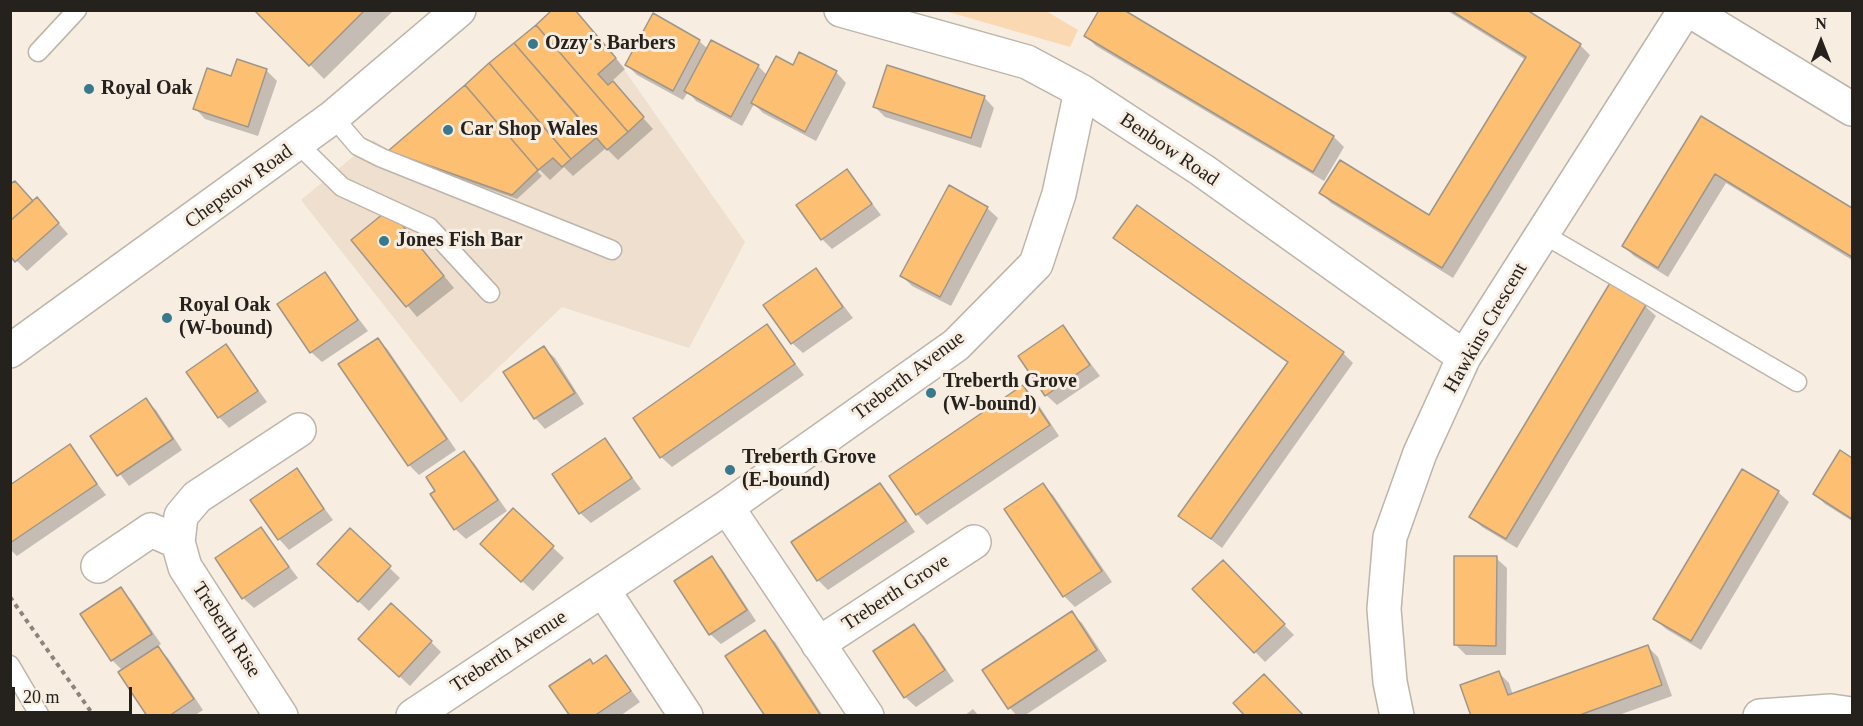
<!DOCTYPE html>
<style>
body{margin:0}
#map{position:relative;width:1863px;height:726px;overflow:hidden;background:#f7ede1;font-family:Georgia,serif}
canvas{display:block}
.frame{position:absolute;inset:0;border:12px solid #25211d;pointer-events:none}
.north{position:absolute;left:1791px;top:12px;width:60px;height:60px;-webkit-text-stroke:4px #f7ede1;paint-order:stroke;rotate:0deg;font-size:16px;font-weight:700;line-height:24px;text-align:center;color:#25211d}
.north::after{content:'';display:block;margin:auto;width:21px;height:27px;background:#25211d;clip-path:polygon(50% 0,100% 100%,50% 72%,0 100%)}
.scale{position:absolute;left:12px;top:687px;width:120px;height:27px;box-sizing:border-box;border:3px solid #25211d;border-top:0;padding-left:8px;font-size:18px;line-height:21px;white-space:nowrap;color:#25211d;-webkit-text-stroke:4px #f7ede1;paint-order:stroke}
</style>
<div id="map">
<canvas width="1863" height="726"></canvas>
<div class="frame"></div>
<div class="north">N</div>
<div class="scale">20 m</div>
</div>
<script>
const g = document.querySelector('canvas').getContext('2d');
g.lineJoin = 'round';
function paint(path, color) {
  g.fillStyle = color;
  g.fill(path, 'evenodd');
}
function poly(rows) {
  const path = new Path2D();
  for (const r of rows) {
    path.moveTo(r[0], r[1]);
    for (let i = 2; i < r.length; i += 2) path.lineTo(r[i], r[i + 1]);
  }
  return path;
}
function stroke(path, color, width, dash) {
  g.strokeStyle = color;
  g.lineWidth = width;
  g.lineCap = dash ? 'butt' : 'round';
  g.setLineDash(dash || []);
  g.stroke(path);
}
function drawText(font, color, halo, rows, align = 'center') {
  g.font = font + ' Georgia,serif';
  g.lineWidth = 6;
  g.setLineDash([]);
  g.textBaseline = 'middle';
  g.strokeStyle = halo;
  g.fillStyle = color;
  for (const [text, x, y, turn = 0] of rows) {
    g.save();
    g.translate(x, y);
    g.rotate((+turn || 0) * Math.PI / 180);
    g.textAlign = isNaN(turn) ? turn : align;
    if (halo) g.strokeText(text, 0, 0);
    g.fillText(text, 0, 0);
    g.restore();
  }
}
const built = poly([
 [552,11,575,11,616,58,745,242,689,348,562,307,461,403,301,200,373,140,389,151]
]);
const green = poly([
 [945,11,1046,11,1078,30,1070,47]
]);
const shadow = poly([
 [256,10,394,10,324,79],
 [554,10,575,10,625,69,611,82,653,129,618,160,606,148,573,176,564,167,550,180,540,170,538,172,542,176,517,199,395,156,391,151],
 [1446,10,1524,10,1580,45,1590,55,1453,278,1331,203,1321,193,1430,217,1526,60],
 [1086,36,1334,137,1344,147,1324,181,1096,46],
 [699,41,708,49,712,42,758,66,767,75,793,67,836,72,846,83,816,141,763,113,754,104,742,126,696,101,688,92,683,100,637,75,627,65],
 [266,70,277,81,258,136,205,119,195,108],
 [984,97,994,108,981,148,885,117,875,107],
 [1702,118,1852,210,1852,260,1726,183,1668,277,1634,256,1624,246],
 [847,171,881,215,832,249,822,239],
 [10,183,33,203,47,210,68,234,27,271,10,254],
 [987,208,998,218,951,306,912,286,902,276],
 [399,221,454,288,417,317,353,240],
 [1115,237,1343,353,1353,363,1222,548,1180,516,1289,364,1126,248],
 [816,270,853,318,803,353,792,343],
 [324,274,368,331,322,362,311,352,279,304],
 [1645,306,1656,316,1517,548,1482,527,1471,517],
 [767,326,804,375,672,467,661,457],
 [1063,327,1100,376,1057,405,1046,395],
 [378,339,388,350,456,450,419,475,409,465],
 [226,346,267,402,229,428,219,417],
 [544,348,555,358,584,404,545,429,535,418,505,372],
 [1023,387,1034,398,1059,436,927,525,917,514],
 [145,400,156,410,182,450,129,486,92,437],
 [604,440,641,489,591,523,580,513],
 [69,446,106,495,17,556,10,549,10,487],
 [1840,452,1852,460,1852,521,1825,504,1815,494],
 [464,453,474,463,507,511,466,539,455,529,437,491],
 [296,470,333,520,289,550,279,539],
 [880,484,890,495,915,532,828,590,818,580],
 [1042,484,1053,495,1112,582,1075,607,1064,596,1006,509],
 [1778,492,1789,502,1701,650,1666,629,1655,619],
 [513,510,564,558,533,591,492,554],
 [261,529,298,578,254,608,243,598],
 [350,530,400,578,369,611,329,574],
 [711,558,722,569,756,621,721,644,710,634],
 [1496,558,1507,568,1506,655,1466,655,1455,644],
 [1223,562,1294,635,1265,662,1194,589],
 [120,589,131,600,161,644,157,647,168,658,203,710,194,716,149,716,123,671,112,660,82,615],
 [1071,613,1082,623,1107,661,1024,716,1017,716,1010,708],
 [913,626,924,636,954,681,916,707,905,697,875,651],
 [764,632,775,642,823,716,766,716],
 [431,642,441,652,410,686,370,649],
 [1648,647,1658,657,1672,696,1616,716,1473,716,1499,673,1509,683,1513,695],
 [606,657,640,702,620,716,571,716,593,665],
 [973,709,979,716,964,716]
]);
const building = poly([
 [254,10,365,10,309,66,254,10],
 [552,10,575,10,616,58,598,74,608,85,613,81,644,117,628,132,536,25,552,10],
 [1099,10,1124,10,1334,136,1313,172,1084,36,1099,10],
 [1450,10,1527,10,1581,44,1442,268,1319,193,1340,160,1429,215,1526,57,1450,10],
 [653,13,700,40,673,91,625,65,653,13],
 [536,25,628,132,607,150,514,43,536,25],
 [711,40,759,65,731,117,684,91,711,40],
 [514,43,596,138,571,159,489,63,514,43],
 [799,52,837,71,805,132,751,103,776,56,793,65,799,52],
 [237,59,267,69,248,127,193,109,207,68,231,76,237,59],
 [489,63,571,159,562,167,553,158,538,170,465,85,489,63],
 [887,65,985,96,971,138,873,107,887,65],
 [465,85,538,170,512,195,388,151,465,85],
 [1701,116,1852,208,1852,257,1715,174,1658,268,1622,246,1701,116],
 [847,169,872,204,821,240,796,205,847,169],
 [15,181,33,201,10,221,10,184,15,181],
 [949,185,988,207,940,297,900,276,949,185],
 [37,197,59,223,15,262,10,256,10,221,37,197],
 [1137,205,1344,352,1211,539,1178,516,1288,362,1113,238,1137,205],
 [389,209,444,276,406,307,351,240,389,209],
 [816,268,843,307,791,344,763,305,816,268],
 [325,272,358,320,310,353,277,304,325,272],
 [1610,283,1646,305,1506,539,1469,517,1610,283],
 [767,324,795,364,660,458,633,418,767,324],
 [1063,325,1090,365,1045,396,1018,356,1063,325],
 [378,338,447,439,408,466,338,364,378,338],
 [226,344,258,391,218,418,186,372,226,344],
 [544,346,575,393,534,419,503,372,544,346],
 [1023,385,1050,425,916,515,889,476,1023,385],
 [146,398,173,439,117,476,90,436,146,398],
 [605,438,632,478,579,514,552,474,605,438],
 [70,444,97,484,10,543,10,485,70,444],
 [1840,450,1852,458,1852,519,1813,494,1840,450],
 [464,451,498,500,454,530,430,494,435,491,426,477,464,451],
 [297,468,324,509,278,540,250,500,297,468],
 [1742,469,1779,491,1691,641,1653,619,1742,469],
 [880,483,906,521,817,581,791,542,880,483],
 [1043,483,1102,571,1063,597,1004,509,1043,483],
 [513,508,554,546,521,582,480,544,513,508],
 [261,527,289,567,242,599,215,558,261,527],
 [350,528,391,566,358,602,317,564,350,528],
 [712,556,747,610,709,635,674,581,712,556],
 [1454,556,1497,556,1496,646,1454,645,1454,556],
 [1223,560,1285,624,1254,653,1192,589,1223,560],
 [121,587,152,634,111,661,80,614,121,587],
 [391,603,432,641,399,677,358,639,391,603],
 [1072,611,1097,650,1008,709,982,670,1072,611],
 [914,624,945,670,904,698,873,651,914,624],
 [765,630,821,716,765,716,725,656,765,630],
 [1648,645,1662,685,1577,716,1471,716,1460,685,1499,671,1508,695,1648,645],
 [158,646,194,699,169,716,147,716,118,672,158,646],
 [606,655,631,691,594,716,570,716,549,686,590,659,593,664,606,655],
 [1264,674,1304,716,1245,716,1233,703,1264,674]
]);
const path = poly([
 [10,597,94,716]
]);
const service = poly([
 [38,52,77,10],
 [333,117,358,146,382,158,612,250],
 [298,144,342,187,429,227,490,293],
 [1543,234,1797,382],
 [10,665,40,716]
]);
const minor = poly([
 [841,10,1027,62,1081,91,1202,170,1464,357],
 [727,507,867,716],
 [98,566,151,530,178,542],
 [603,590,686,716],
 [818,644,974,542],
 [281,716,185,567,178,542,181,516,197,497,299,430],
 [413,716,727,507,956,345,1036,264,1059,194,1081,91],
 [1397,716,1390,682,1384,609,1390,537,1420,453,1464,357,1685,10],
 [1760,716,1831,711,1852,714]
]);
const tertiary = poly([
 [1689,10,1852,109]
]);
const secondary = poly([
 [10,351,333,117,459,10]
]);
const markers = [
 [533,44,6,"#39798d"],
 [89,89,6,"#39798d"],
 [448,130,6,"#39798d"],
 [384,241,6,"#39798d"],
 [167,318,6,"#39798d"],
 [931,393,6,"#39798d"],
 [730,470,6,"#39798d"]
];
const poiNames = [
 ["Ozzy's Barbers",545,44],
 ["Royal Oak",101,89],
 ["Car Shop Wales",460,130],
 ["Jones Fish Bar",396,241],
 ["Royal Oak",179,306],
 ["(W-bound)",179,329],
 ["Treberth Grove",943,382],
 ["(W-bound)",943,405],
 ["Treberth Grove",742,458],
 ["(E-bound)",742,481]
];
const streetNames = [
 ["Benbow Road",1169,150,34],
 ["Chepstow Road",239,187,-36],
 ["Hawkins Crescent",1486,328,-60],
 ["Treberth Avenue",909,376,-37],
 ["Treberth Grove",896,593,-33],
 ["Treberth Rise",226,630,57],
 ["Treberth Avenue",509,652,-33]
];
paint(built, '#eedfce');
paint(green, '#fad9b2');
paint(shadow, '#0003');
paint(building, '#fdbf71');
stroke(building, '#9f968b', 1.5);
stroke(service, '#beb5aa', 21);
stroke(minor, '#beb5aa', 36);
stroke(tertiary, '#beb5aa', 36);
stroke(secondary, '#beb5aa', 36);
stroke(path, '#8b847c', 4, [4.5, 4.5]);
stroke(service, '#fff', 18);
stroke(minor, '#fff', 33);
stroke(tertiary, '#fff', 33);
stroke(secondary, '#fff', 33);
for (const [x, y, r, color] of markers) {
  const dot = new Path2D();
  dot.arc(x, y, r, 0, 2 * Math.PI);
  g.fillStyle = color;
  g.fill(dot);
  stroke(dot, '#f7ede1', 2);
}
drawText('bold 20px', '#25211d', '#f7ede1', poiNames, 'left');
drawText('20px', '#25211d', '#f7ede1', streetNames);
</script>
